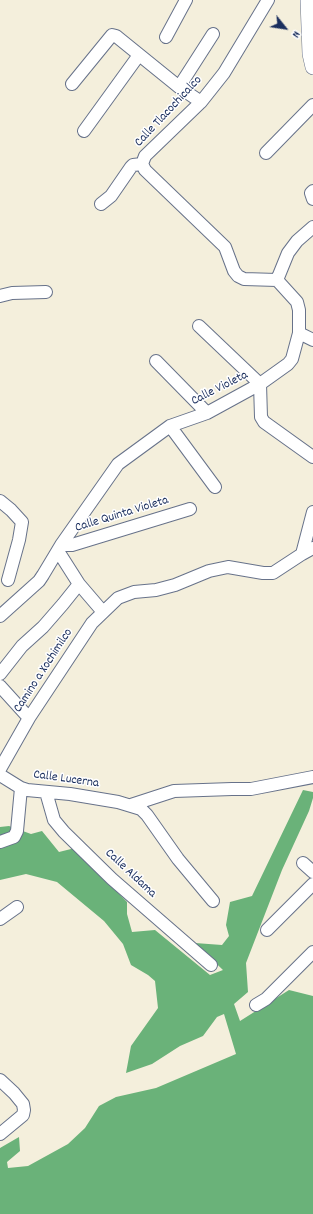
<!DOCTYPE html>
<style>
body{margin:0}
#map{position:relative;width:313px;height:1214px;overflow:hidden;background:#f4efdc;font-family:Dekko,sans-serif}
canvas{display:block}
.north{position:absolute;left:265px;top:8px;width:40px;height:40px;-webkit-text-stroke:3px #fff;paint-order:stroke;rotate:120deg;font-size:11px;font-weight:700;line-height:16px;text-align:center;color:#1b2f5e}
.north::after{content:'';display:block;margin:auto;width:14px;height:18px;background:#1b2f5e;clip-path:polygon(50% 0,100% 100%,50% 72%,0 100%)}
</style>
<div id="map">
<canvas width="313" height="1214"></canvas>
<div class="north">N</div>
</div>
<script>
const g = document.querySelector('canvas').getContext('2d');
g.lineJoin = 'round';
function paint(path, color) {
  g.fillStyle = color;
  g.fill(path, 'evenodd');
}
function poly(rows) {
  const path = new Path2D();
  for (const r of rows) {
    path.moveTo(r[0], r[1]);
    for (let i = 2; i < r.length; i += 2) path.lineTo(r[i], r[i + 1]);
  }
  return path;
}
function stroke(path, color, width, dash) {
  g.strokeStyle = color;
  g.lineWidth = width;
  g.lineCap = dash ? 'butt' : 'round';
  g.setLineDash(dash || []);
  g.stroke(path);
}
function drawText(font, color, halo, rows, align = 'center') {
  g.font = font + ' Dekko,sans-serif';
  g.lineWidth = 3;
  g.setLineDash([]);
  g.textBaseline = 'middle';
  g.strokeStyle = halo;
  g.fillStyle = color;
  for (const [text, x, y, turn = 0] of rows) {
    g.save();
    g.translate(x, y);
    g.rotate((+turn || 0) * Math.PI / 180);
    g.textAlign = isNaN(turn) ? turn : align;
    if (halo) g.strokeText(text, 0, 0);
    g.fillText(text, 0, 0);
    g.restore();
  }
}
const forest = poly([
 [303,790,313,792,313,798,309,811,282,870,246,963,248,992,234,1004,240,1021,289,990,313,996,313,1214,0,1214,0,1148,19,1137,20,1151,7,1162,8,1168,28,1166,68,1144,85,1128,99,1106,116,1097,156,1088,236,1054,224,1014,217,1017,203,1036,180,1046,152,1064,126,1073,131,1046,158,1008,155,981,148,975,131,965,123,944,104,921,57,882,26,874,0,880,0,827,9,826,31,834,42,831,59,852,75,848,127,902,127,914,132,932,155,930,210,975,223,970,195,943,222,945,229,936,226,925,230,902,252,896]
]);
const minor = poly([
 [268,0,224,73,201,102,145,156,142,164,145,170,225,247,234,271,238,276,244,279,277,280],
 [166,37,186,0],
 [72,84,112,35,116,36,179,87,201,102],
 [179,87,213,34],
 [84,131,139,55],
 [266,153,313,105],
 [313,191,311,193,313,199],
 [101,204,111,196,131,167,133,165,142,164],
 [0,296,12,293,46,292],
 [199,326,260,384,261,417,264,422,313,457],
 [299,333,313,340],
 [156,361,207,413],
 [170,426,215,487],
 [0,501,11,510,22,522,19,540,8,580],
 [61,545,72,545,190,509],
 [58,551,79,584,103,612],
 [302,554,313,512],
 [0,616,39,581,43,575,61,545,118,464,170,426,207,413,260,384,288,364,292,359,299,333,299,310,297,302,277,280,288,253,297,241,313,227],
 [0,674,22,646,43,627,63,604,79,584],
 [0,686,29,718],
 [0,769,29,718,92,623,118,598,134,592,156,590,175,585,209,571,228,567,263,573,273,573,302,554,313,548],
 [0,775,21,788,27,790,70,794,118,802,141,809,147,815,178,859,213,901],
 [46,792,54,820,64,832,112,879,211,965],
 [131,805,174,791,232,789,251,789,313,777],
 [0,842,14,837,17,831,21,788],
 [303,863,313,872],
 [0,919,17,907],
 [267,930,313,884],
 [256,1005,266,999,313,952],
 [0,1080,14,1093,23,1104,24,1110,23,1115,0,1134]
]);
const major = poly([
 [308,0,310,54,313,67]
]);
const streetNames = [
 ["Calle Tlacochicalco",169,112,-47],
 ["Calle Violeta",220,389,-27],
 ["Calle Quinta Violeta",122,515,-17],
 ["Camino a Xochimilco",44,671,-57],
 ["Calle Lucerna",66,780,8],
 ["Calle Aldama",130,874,43]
];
paint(forest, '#6ab279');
stroke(minor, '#67728a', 14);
stroke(major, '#67728a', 16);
stroke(minor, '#fff', 12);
stroke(major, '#fff', 15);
drawText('13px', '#1b2f5e', '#fff', streetNames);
</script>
